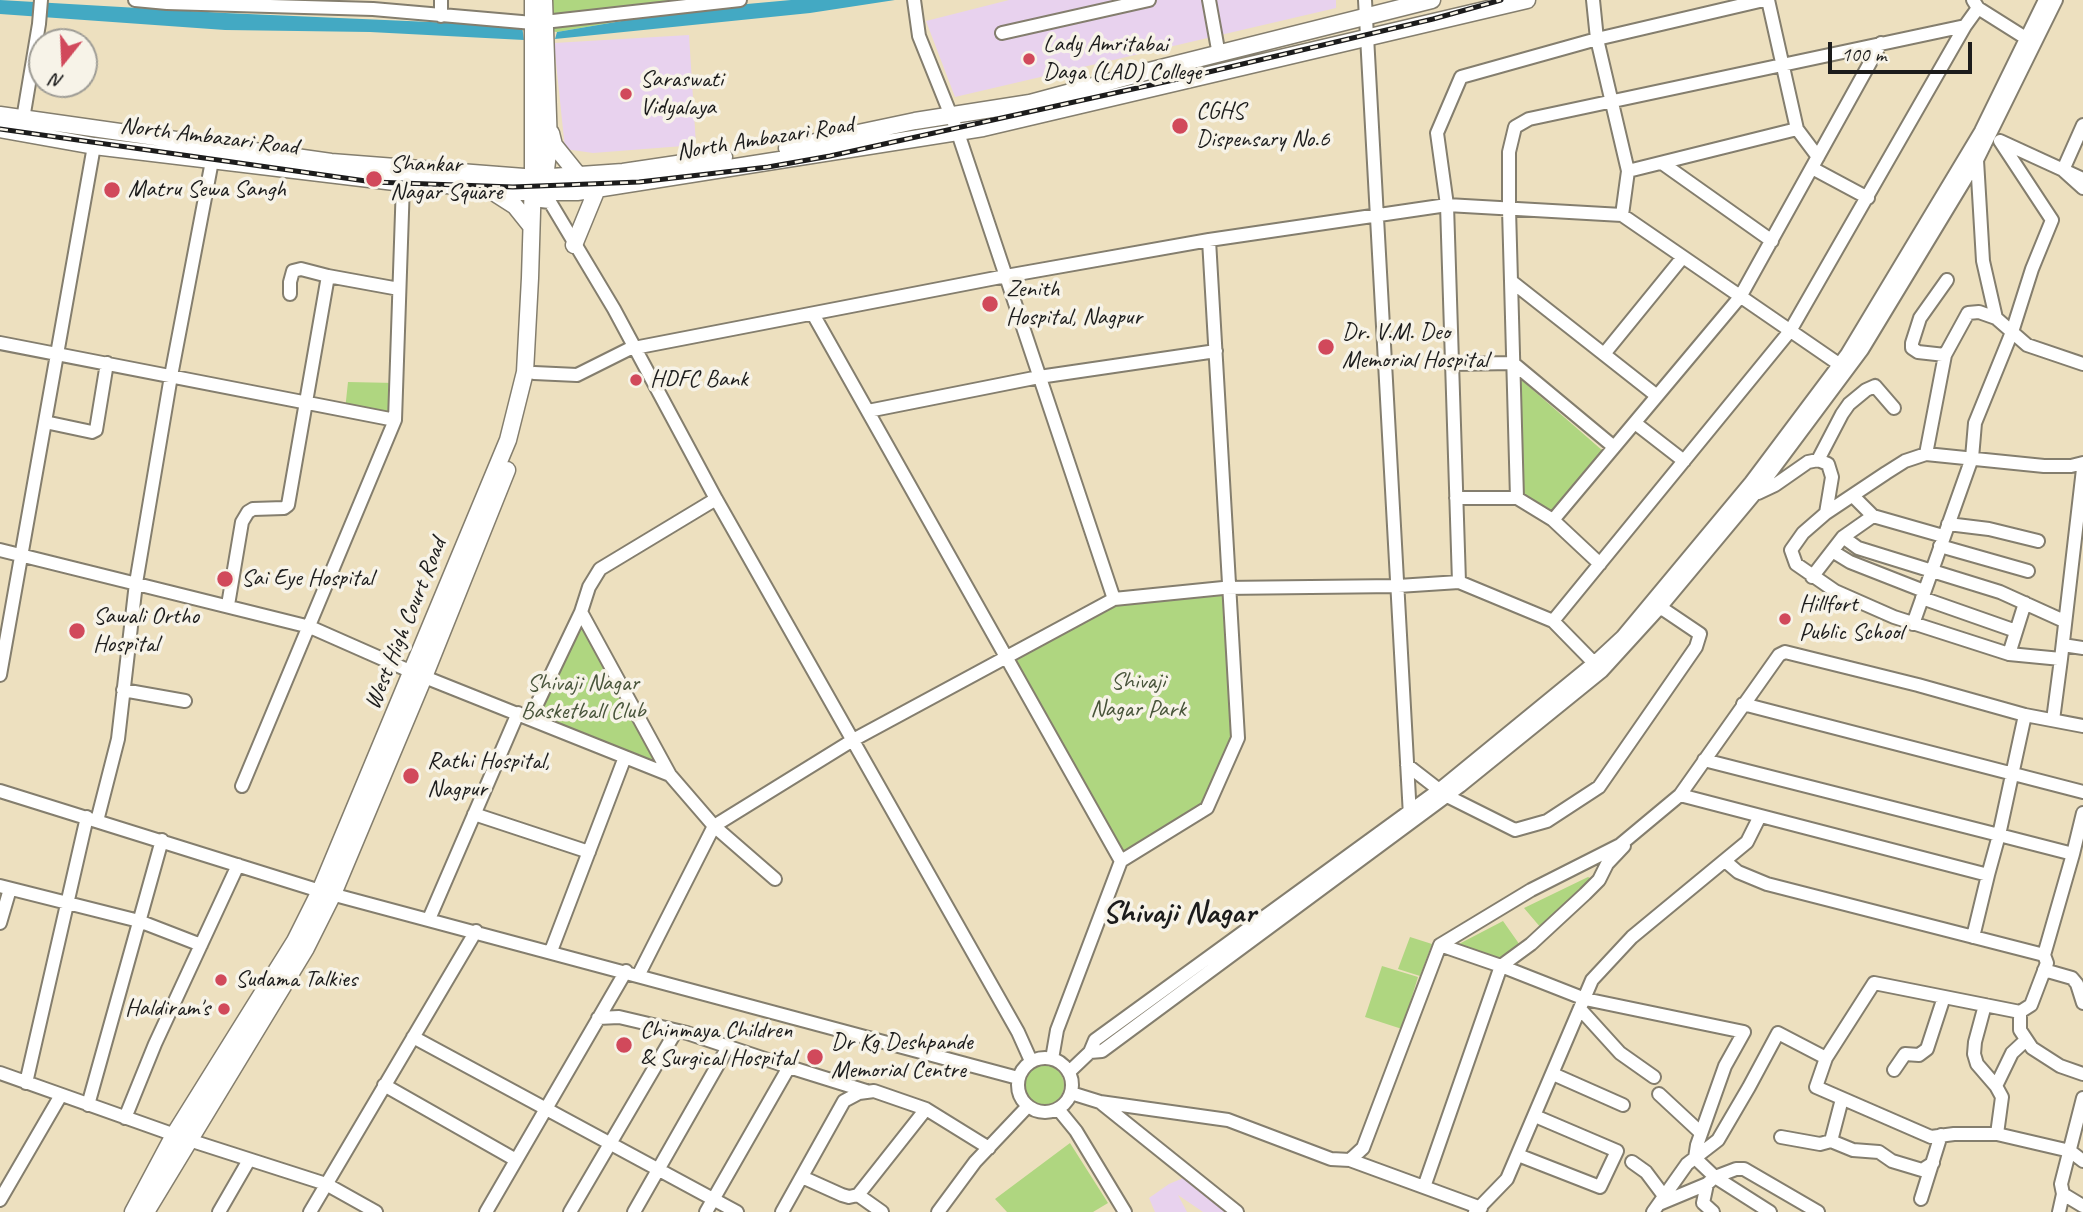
<!DOCTYPE html>
<style>
body{margin:0}
#map{position:relative;width:2083px;height:1212px;overflow:hidden;background:#ede0bf;font-family:Caveat,sans-serif}
canvas{display:block}
.north{position:absolute;left:28px;top:28px;width:70px;height:70px;box-sizing:border-box;background:#f7f3e8;border:2px solid #9f9d96;border-radius:50%;rotate:198deg;font-size:19px;font-weight:700;line-height:28px;text-align:center;color:#1c1c1c}
.north::after{content:'';display:block;margin:auto;width:24px;height:32px;background:#d1495b;clip-path:polygon(50% 0,100% 100%,50% 72%,0 100%)}
.scale{position:absolute;left:1828px;top:42px;width:144px;height:32px;box-sizing:border-box;border:4px solid #1c1c1c;border-top:0;padding-left:9px;font-size:21px;line-height:24px;white-space:nowrap;color:#1c1c1c;-webkit-text-stroke:5px #f7f3e8;paint-order:stroke}
</style>
<div id="map">
<canvas width="2083" height="1212"></canvas>
<div class="north">N</div>
<div class="scale">100 m</div>
</div>
<script>
const g = document.querySelector('canvas').getContext('2d');
g.lineJoin = 'round';
function paint(path, color) {
  g.fillStyle = color;
  g.fill(path, 'evenodd');
}
function poly(rows) {
  const path = new Path2D();
  for (const r of rows) {
    if (r.length === 3) {
      path.moveTo(r[0] + r[2], r[1]);
      path.arc(r[0], r[1], r[2], 0, 2 * Math.PI);
      continue;
    }
    path.moveTo(r[0], r[1]);
    for (let i = 2; i < r.length; i += 2) path.lineTo(r[i], r[i + 1]);
  }
  return path;
}
function stroke(path, color, width, dash) {
  g.strokeStyle = color;
  g.lineWidth = width;
  g.lineCap = dash ? 'butt' : 'round';
  g.setLineDash(dash || []);
  g.stroke(path);
}
function drawText(font, color, halo, rows, align = 'center') {
  g.font = font + ' Caveat,sans-serif';
  g.lineWidth = 7;
  g.setLineDash([]);
  g.textBaseline = 'middle';
  g.strokeStyle = halo;
  g.fillStyle = color;
  for (const [text, x, y, turn = 0] of rows) {
    g.save();
    g.translate(x, y);
    g.rotate((+turn || 0) * Math.PI / 180);
    g.textAlign = isNaN(turn) ? turn : align;
    if (halo) g.strokeText(text, 0, 0);
    g.fillText(text, 0, 0);
    g.restore();
  }
}
const built = poly([
 [1009,0,1336,0,1336,8,955,97,926,21],
 [689,35,696,145,593,153,565,149,554,43],
 [1188,1176,1239,1212,1203,1212,1178,1195,1187,1212,1155,1212,1149,1198,1169,1184]
]);
const green = poly([
 [546,0,692,0,692,9,557,32,548,31],
 [1518,377,1603,451,1553,512,1523,495],
 [348,382,396,383,395,420,345,410],
 [1229,588,1237,738,1207,808,1121,861,1007,658,1114,599],
 [581,618,670,775,532,716],
 [1588,877,1593,879,1541,928,1524,908],
 [1503,921,1522,948,1501,963,1457,945],
 [1410,937,1432,944,1420,976,1398,969],
 [1382,966,1418,977,1402,1029,1365,1017],
 [1044,1085,20],
 [1070,1143,1108,1203,1093,1212,1007,1212,995,1199]
]);
const water = poly([
 [0,0,225,13,522,26,524,40,370,32,225,30,0,14],
 [791,0,895,0,810,13,555,39,557,32,692,9]
]);
const minor = poly([
 [135,0,167,3,373,9,533,23],
 [441,0,441,16],
 [914,0,919,36,958,133,1114,599],
 [1209,0,1219,55],
 [1365,0,1410,816],
 [1593,0,1597,39,1628,171,1622,215],
 [1768,0,1797,129,1818,157],
 [1973,0,1978,8,2032,42],
 [544,22,740,0],
 [1002,33,1149,0],
 [23,119,39,24,41,0],
 [2083,125,2063,170,2083,188],
 [2000,141,2083,179],
 [1977,160,1983,261,1996,318],
 [1662,163,1772,241],
 [1812,168,1868,198],
 [1628,171,1797,129],
 [532,200,550,202,614,309,716,499,1018,1032,1031,1061],
 [1511,281,1657,396],
 [290,294,290,282,293,271,301,269,328,276],
 [813,314,1121,861],
 [0,343,395,420],
 [1604,354,1683,257],
 [1945,355,1918,352,1912,348,1912,343,1920,318,1947,280],
 [1452,364,1513,363,1614,447],
 [534,373,577,375,629,349,1006,276,1209,240,1447,205,1622,215,1846,369],
 [868,411,1039,377,1216,351],
 [45,422,92,432,96,430,107,363],
 [1635,423,1684,461],
 [1926,454,1945,355,1968,313,1979,312,1996,318,2027,345,2083,364],
 [1818,460,1842,414,1849,404,1866,390,1875,386,1894,408],
 [1758,493,1775,485,1808,462,1818,460,1828,464,1832,477,1826,513,1803,533,1791,550,1796,564,1835,591,1894,617,2009,654,2061,659,2053,720],
 [1853,496,1873,516],
 [1456,498,1517,498,1553,520,1600,564],
 [1517,498,1509,209,1509,152,1515,127,1529,119,1965,26,1978,8],
 [1826,513,1886,473,1905,461,1926,454,2044,466,2071,466,2083,463],
 [1553,520,1740,297,1881,43],
 [1948,524,1989,529,2038,541],
 [1843,537,1858,548,2000,592,2064,621],
 [1940,546,2028,571],
 [0,550,310,627,412,672,670,775],
 [1832,551,1850,562,1924,591],
 [1812,577,1843,537,1873,516,1943,536],
 [1459,582,1447,205,1437,133,1461,77,1597,39,1764,0],
 [1922,598,2016,631],
 [228,605,242,522,248,512,253,509,284,508,288,505,328,276,399,289],
 [581,612,670,775,714,826,775,879],
 [1553,621,1790,331,1965,26],
 [1913,624,1972,458,1975,423,2012,332,2032,269,2052,220,2000,141],
 [2063,645,2083,648],
 [2009,654,2025,603],
 [2061,659,2083,469],
 [0,675,94,146],
 [123,690,185,701],
 [1743,704,2083,792],
 [528,717,537,704,581,612,589,587,600,569,716,499],
 [1704,760,1999,835,2025,715],
 [1407,765,1447,796,1515,830,1547,821,1599,787,1696,647,1700,634,1660,607],
 [242,786,395,420,403,183],
 [0,791,320,891,1018,1078],
 [1680,795,1988,875,1999,835,2073,854,2083,813],
 [474,814,589,852],
 [97,821,118,739,136,583,171,376,212,161],
 [1725,861,1738,872,1767,884,2044,955,2073,854],
 [0,886,139,921,201,945],
 [429,919,518,713],
 [0,923,10,889],
 [1973,937,1988,875],
 [1440,945,1501,966,1531,944,1585,894,1599,880,1607,864,1624,846],
 [551,951,625,757],
 [2044,955,2047,963,2031,1005,2020,1012,1874,983,1826,1058,1816,1087,1931,1137,1954,1134,1997,1134,2070,1151,2083,1161],
 [2044,970,2072,978,2077,984,2083,1003],
 [639,974,714,826,853,740,1114,599,1223,588,1398,586,1459,582,1553,621,1600,669],
 [1985,1005,1975,1042,1974,1054,1977,1064,1996,1086,2002,1097,1997,1134],
 [1581,1010,1620,1053,1654,1077],
 [2020,1012,2020,1030,2032,1048,2060,1066,2083,1074],
 [598,1018,619,1017,687,1033,789,1067,706,1212],
 [413,1037,737,1212],
 [1090,1052,1102,1051,1460,786,1602,671,1664,603,1754,495,1862,350,1977,160,2056,0],
 [1045,1085,27],
 [1052,1059,1057,1030,1121,861,1207,808,1238,738,1209,240],
 [789,1067,866,1091],
 [1894,1070,1905,1054,1919,1055,1927,1049,1944,997],
 [1069,1072,1090,1052,1095,1040,1440,789,1594,663,1622,637,1751,482,1847,354,1981,131,2045,0],
 [0,1073,189,1140,326,1184,376,1212],
 [1553,1074,1623,1105],
 [26,1083,87,817],
 [384,1085,516,1160],
 [1996,1086,2012,1053,2026,1040],
 [1071,1093,1100,1102,1228,1120,1331,1159,1350,1160,1363,1148,1440,945,1531,890,1620,845,1680,795,1779,655,1785,652,1918,685,2025,715,2083,726],
 [1659,1094,1701,1133],
 [2083,1098,2061,1184,2063,1194,2083,1206],
 [1842,1099,1831,1141,1853,1150,1879,1152,1892,1161,1922,1170,1933,1163],
 [1100,1102,1237,1212],
 [88,1105,162,840],
 [1058,1109,1076,1131,1125,1212],
 [125,1118,155,1044,238,865],
 [1781,1137,1820,1144,1831,1141],
 [1518,1155,1600,1187,1617,1151,1535,1116],
 [1350,1160,1481,1208],
 [1632,1162,1646,1172,1664,1196],
 [802,1177,842,1195,849,1197,858,1195,926,1109],
 [1424,1187,1501,966,1585,999,1744,1032,1725,1066,1697,1145,1695,1158,1715,1177,1770,1212],
 [858,1195,882,1212],
 [1921,1199,1941,1135],
 [0,1200,61,1095],
 [1659,1204,1707,1184],
 [219,1212,249,1160],
 [310,1212,476,931],
 [486,1212,626,971],
 [570,1212,676,1031],
 [634,1212,728,1047],
 [782,1212,844,1101,859,1093,874,1091,926,1109,989,1148],
 [938,1212,975,1162,1028,1106],
 [1475,1212,1507,1179,1592,980,1632,937,1747,842,1760,816],
 [1653,1212,1687,1164,1718,1140,1749,1087,1778,1033,1826,1058],
 [1713,1212,1703,1203,1707,1184,1715,1177,1736,1169,1744,1169,1818,1212],
 [2059,1212,2063,1194]
]);
const major = poly([
 [0,115,331,162,537,178,623,172,724,157],
 [0,129,94,146,403,183,485,187,521,192,577,192,983,128,1527,0],
 [551,133,554,145,579,176],
 [787,148,915,121,1030,103,1149,71,1432,0],
 [544,186,549,145,544,0],
 [490,190,515,206,531,226],
 [574,245,597,189],
 [133,1212,174,1135,295,941,320,891,508,440,525,372,530,278,533,178,533,0],
 [146,1212,306,948,333,894,424,677,507,470]
]);
const rail = poly([
 [0,129,373,182,513,187,639,182,768,167,830,156,1196,75,1433,19,1501,0]
]);
const markers = [
 [1029,59,7,"#d1495b"],
 [626,94,7,"#d1495b"],
 [1180,126,9,"#d1495b"],
 [374,179,9,"#d1495b"],
 [112,190,9,"#d1495b"],
 [990,304,9,"#d1495b"],
 [1326,347,9,"#d1495b"],
 [636,380,7,"#d1495b"],
 [225,579,9,"#d1495b"],
 [1785,619,7,"#d1495b"],
 [77,631,9,"#d1495b"],
 [411,776,9,"#d1495b"],
 [221,980,7,"#d1495b"],
 [224,1009,7,"#d1495b"],
 [624,1045,9,"#d1495b"],
 [815,1057,9,"#d1495b"]
];
const poiNames = [
 ["Lady Amritabai",1043,45],
 ["Daga (LAD) College",1043,73],
 ["Saraswati",640,80],
 ["Vidyalaya",640,108],
 ["CGHS",1196,112],
 ["Dispensary No.6",1196,140],
 ["Shankar",390,165],
 ["Nagar Square",390,193],
 ["Matru Sewa Sangh",128,190],
 ["Zenith",1006,290],
 ["Hospital, Nagpur",1006,318],
 ["Dr. V.M. Deo",1342,333],
 ["Memorial Hospital",1342,361],
 ["HDFC Bank",650,380],
 ["Sai Eye Hospital",241,579],
 ["Hillfort",1799,605],
 ["Public School",1799,633],
 ["Sawali Ortho",93,617],
 ["Hospital",93,645],
 ["Rathi Hospital,",427,762],
 ["Nagpur",427,790],
 ["Sudama Talkies",235,980],
 ["Haldiram's",210,1009,"right"],
 ["Chinmaya Children",640,1031],
 ["& Surgical Hospital",640,1059],
 ["Dr Kg Deshpande",831,1043],
 ["Memorial Centre",831,1071]
];
const streetNames = [
 ["North Ambazari Road",209,137,7],
 ["North Ambazari Road",765,139,-9],
 ["West High Court Road",406,624,-68]
];
const parkNames = [
 ["Shivaji",1138,682],
 ["Nagar Park",1138,710],
 ["Shivaji Nagar",583,684],
 ["Basketball Club",583,712]
];
const districtNames = [
 ["Shivaji Nagar",1179,914]
];
paint(built, '#e8d2ee');
paint(green, '#afd680');
paint(water, '#43a9c3');
stroke(minor, '#847e6e', 16);
stroke(major, '#847e6e', 19);
stroke(minor, '#fff', 12);
stroke(major, '#fff', 16);
stroke(rail, '#1c1c1c', 5);
stroke(rail, '#f7f3e8', 2.5, [8]);
for (const [x, y, r, color] of markers) {
  const dot = new Path2D();
  dot.arc(x, y, r, 0, 2 * Math.PI);
  g.fillStyle = color;
  g.fill(dot);
  stroke(dot, '#f7f3e8', 2.5);
}
drawText('24px', '#1c1c1c', '#f7f3e8', poiNames, 'left');
drawText('24px', '#1c1c1c', '#f7f3e8', streetNames);
drawText('24px', '#48543a', '#f7f3e8', parkNames);
drawText('bold 32px', '#1c1c1c', '#f7f3e8', districtNames);
</script>
